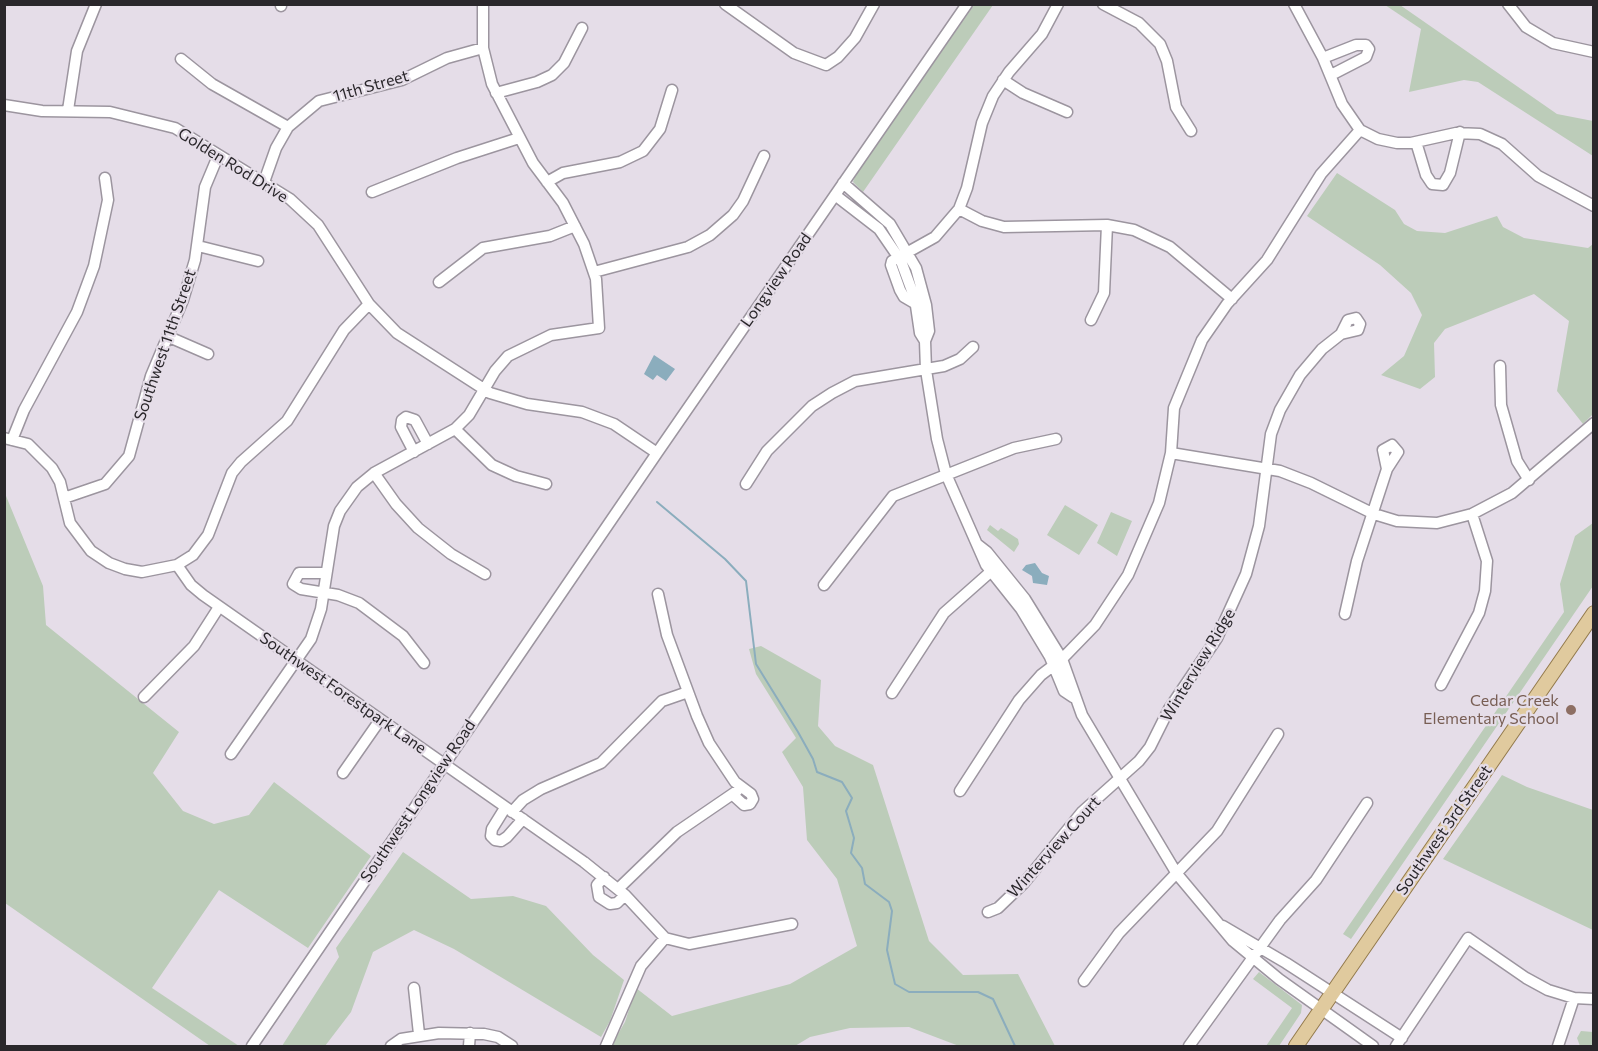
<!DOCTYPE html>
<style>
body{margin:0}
#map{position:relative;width:1598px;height:1051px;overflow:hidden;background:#e5dde8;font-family:Commissioner,sans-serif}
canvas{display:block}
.frame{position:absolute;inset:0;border:6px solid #2a272b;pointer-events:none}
</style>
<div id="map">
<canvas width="1598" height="1051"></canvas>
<div class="frame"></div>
</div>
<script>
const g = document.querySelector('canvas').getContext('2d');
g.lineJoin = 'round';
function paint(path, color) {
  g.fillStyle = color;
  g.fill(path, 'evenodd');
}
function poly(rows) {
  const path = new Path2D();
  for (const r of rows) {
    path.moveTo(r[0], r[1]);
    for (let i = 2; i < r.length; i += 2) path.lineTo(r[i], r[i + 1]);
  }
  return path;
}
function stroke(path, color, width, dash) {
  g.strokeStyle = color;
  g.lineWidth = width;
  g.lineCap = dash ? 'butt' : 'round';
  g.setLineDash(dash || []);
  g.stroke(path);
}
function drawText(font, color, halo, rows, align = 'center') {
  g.font = font + ' Commissioner,sans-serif';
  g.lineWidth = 4.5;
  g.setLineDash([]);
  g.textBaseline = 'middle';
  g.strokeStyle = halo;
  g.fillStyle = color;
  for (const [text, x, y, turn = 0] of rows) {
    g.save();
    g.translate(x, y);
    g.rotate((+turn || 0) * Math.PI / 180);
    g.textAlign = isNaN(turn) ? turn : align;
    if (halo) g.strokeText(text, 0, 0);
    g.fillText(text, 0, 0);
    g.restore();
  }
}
const green = poly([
 [974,5,993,5,863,192,853,182,856,174],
 [1385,5,1400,5,1557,114,1593,121,1593,156,1478,82,1464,80,1409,92,1421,29],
 [1337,173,1395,210,1404,224,1417,231,1445,233,1497,216,1503,227,1524,238,1588,248,1593,244,1593,414,1583,424,1557,391,1569,321,1534,294,1445,329,1434,343,1435,377,1420,389,1381,375,1404,356,1422,315,1411,293,1380,265,1307,216],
 [4,491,43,586,46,625,179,732,153,773,183,811,214,824,249,815,274,782,371,856,308,948,219,890,152,988,239,1046,210,1046,5,903],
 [1065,505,1098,525,1079,555,1047,535],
 [1111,512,1132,521,1117,556,1097,543],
 [1593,523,1593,586,1351,939,1343,934,1564,612,1560,584,1575,536],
 [990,525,998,531,1001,528,1018,539,1019,544,1014,552,987,530],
 [761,646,821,680,818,726,835,746,873,765,929,941,963,975,1018,974,1055,1046,959,1046,909,1027,850,1028,810,1037,795,1046,611,1046,625,1022,636,988,672,1016,790,984,857,946,837,879,807,840,803,787,782,752,796,738,756,674,749,649],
 [1502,775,1527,787,1593,810,1593,930,1443,859],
 [403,852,471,899,513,896,546,906,593,955,624,980,610,1021,601,1037,454,949,414,930,373,952,351,1012,325,1046,282,1046,339,957,336,948],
 [1259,972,1302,1005,1301,1013,1279,1046,1266,1046,1292,1008,1253,979],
 [1581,1031,1593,1032,1593,1046,1580,1046,1577,1038]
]);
const water = poly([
 [654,355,675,369,666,381,657,375,653,380,644,374],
 [1035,563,1042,573,1049,576,1047,585,1033,583,1032,576,1022,570,1026,565]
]);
const stream = poly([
 [657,502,725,559,746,581,756,664,798,732,813,759,817,772,842,782,852,798,846,811,854,838,851,853,862,868,865,884,889,902,892,911,887,950,895,984,909,992,978,992,993,999,1015,1046]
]);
const minor = poly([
 [725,4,794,53,826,65,838,57,855,38,874,4],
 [1103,4,1139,23,1160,44,1167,61,1176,107,1191,131],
 [1294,4,1323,58,1342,104,1360,130,1378,139,1397,143,1411,143,1456,133,1480,134,1502,144,1538,176,1594,206],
 [1508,4,1526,27,1553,43,1594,52],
 [281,6,281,4],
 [1323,58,1356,45,1366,45,1369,49,1366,57,1331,75],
 [181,59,212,84,288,127],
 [1003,80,1023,93,1067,112],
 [496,93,537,82,552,75,564,63,582,28],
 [4,105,42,111,110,112,175,128,290,199,318,225,369,304,397,333,490,393,527,404,582,412,614,424,657,453],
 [68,110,77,51,96,4],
 [1416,142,1426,175,1432,184,1443,185,1450,173,1460,132],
 [264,182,276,148,288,127,319,101,402,80,447,58,483,48],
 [547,182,563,173,620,162,643,151,660,129,672,90],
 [843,183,890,224,916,268,926,305,929,331,925,341,926,370,937,439,946,474,986,565,1021,609,1050,657,1064,691,1073,697],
 [372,192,457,158,519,138],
 [835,195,879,229,901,261,915,299,920,333,925,341],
 [959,209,982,221,1004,227,1107,225,1134,230,1170,247,1232,299],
 [198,246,258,261],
 [594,272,688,247,710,235,733,215,743,201,764,156],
 [439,282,483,248,550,236,575,226],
 [916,304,904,297,900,290,891,265,892,261,935,237,959,209,967,188,982,123,993,96,1009,72,1042,34,1058,4],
 [1091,320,1104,293,1107,225],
 [169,337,208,354],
 [1500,366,1501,405,1517,461,1529,480],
 [455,429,492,465,516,476,546,484],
 [4,438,28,444,52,468,60,482,70,523,91,551,109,563,125,569,142,572,177,565,193,555,208,535,232,473,241,462,287,421,344,330,369,304],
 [12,440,24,410,77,312,94,266,108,200,105,178],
 [414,452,401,427,402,420,406,417,415,420,428,444],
 [1171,453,1280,471,1311,483,1374,514,1397,521,1437,523,1472,514,1512,493,1594,423],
 [374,473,396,504,418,528,451,554,485,574],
 [746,484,767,451,812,406,832,393,855,381,944,366,960,359,973,347],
 [64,498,105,484,129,456,151,376,183,300,195,260,205,187,218,156],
 [978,545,987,552,1025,599,1062,659,1082,715,1177,874,1233,941,1279,979,1373,1046],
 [177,565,191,585,203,595,584,862,625,895,665,938,689,944,792,924],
 [326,573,299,573,293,584,301,589,338,595,359,603,403,636,424,663],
 [824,585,893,496,1014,448,1056,439],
 [658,594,667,635,697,716,709,743,735,782,751,794,753,799,750,804,744,805,733,795],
 [1345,614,1357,561,1387,469,1398,452,1392,445,1383,450,1387,469],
 [1441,685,1479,613,1485,591,1487,561,1472,514],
 [892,693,944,613,996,567],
 [144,697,194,646,219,607],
 [231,754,311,639,321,609,334,526,340,511,357,487,374,473,455,429,469,415,495,371,508,356,551,335,599,328,596,279,584,244,563,203,533,163,492,84,483,48,483,4],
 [343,773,380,720],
 [960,791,1019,700,1041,675,1062,659,1095,625,1128,575,1159,503,1171,453,1174,408,1202,340,1227,304,1267,260,1321,174,1360,130],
 [505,808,492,829,491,836,495,840,501,841,507,837,523,819],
 [512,812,523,800,541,789,601,763,662,701,688,692],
 [604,877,597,885,599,897,610,904,617,903,625,895],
 [618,889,677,832,737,791],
 [988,912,998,908,1024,883,1082,812,1139,761,1150,747,1169,709,1217,638,1246,574,1259,526,1271,434,1280,410,1300,375,1322,349,1341,334,1358,330,1360,324,1356,318,1348,320,1341,334],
 [1223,926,1286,963,1402,1038],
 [1084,981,1119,933,1217,831,1278,734],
 [414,988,419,1034],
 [252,1046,657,453,967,4],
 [391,1046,401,1039,439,1033,484,1034,498,1037,512,1046],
 [469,1046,470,1033],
 [606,1046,641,966,665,938],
 [1189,1046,1280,920,1316,880,1367,803],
 [1396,1046,1468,938,1526,978,1548,990,1574,998,1594,999],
 [1558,1046,1574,998]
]);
const major = poly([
 [1296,1046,1594,613]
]);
const markers = [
 [1571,710,6,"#8d6e63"]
];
const streetNames = [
 ["11th Street",371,86,-16],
 ["Golden Rod Drive",233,165,32],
 ["Longview Road",776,280,-55],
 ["Southwest 11th Street",165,345,-71],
 ["Winterview Ridge",1198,665,-59],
 ["Southwest Forestpark Lane",343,693,35],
 ["Southwest Longview Road",418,801,-56],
 ["Southwest 3rd Street",1444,830,-55],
 ["Winterview Court",1054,847,-48]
];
const educationNames = [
 ["Cedar Creek",1559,701],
 ["Elementary School",1559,719]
];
paint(green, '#bcccb9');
paint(water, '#8badbd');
stroke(stream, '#8badbd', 2);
stroke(minor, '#9c959f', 13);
stroke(major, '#937a4c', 16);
stroke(minor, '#fff', 10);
stroke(major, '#e0ca9e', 14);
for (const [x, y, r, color] of markers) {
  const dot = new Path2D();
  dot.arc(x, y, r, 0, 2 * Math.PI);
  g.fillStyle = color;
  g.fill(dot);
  stroke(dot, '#e5dde8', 2);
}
drawText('16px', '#2a272b', '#e5dde8', streetNames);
drawText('16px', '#785e54', '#e5dde8', educationNames, 'right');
</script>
